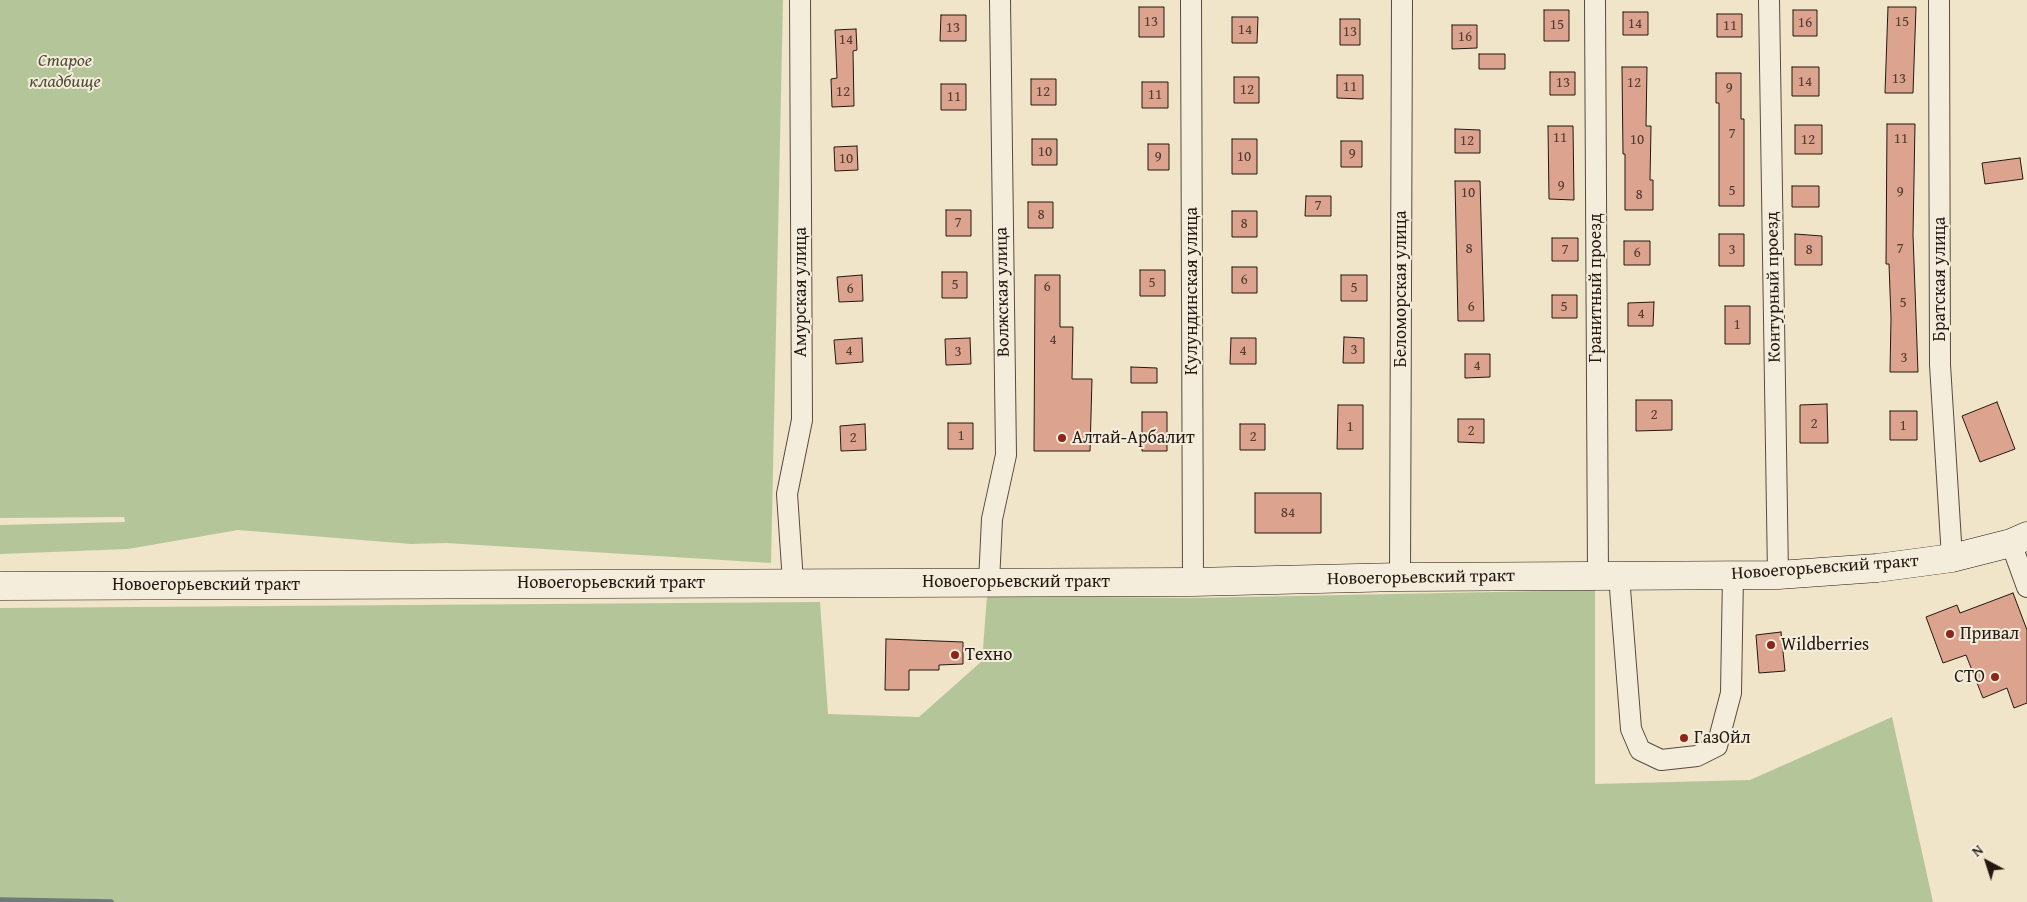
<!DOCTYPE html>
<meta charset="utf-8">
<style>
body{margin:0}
#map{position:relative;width:2027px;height:902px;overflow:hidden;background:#f0e4c9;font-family:"Gentium Book Plus",serif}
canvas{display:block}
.north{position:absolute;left:1962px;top:837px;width:50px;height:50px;-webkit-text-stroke:4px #f5eddc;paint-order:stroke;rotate:320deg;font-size:14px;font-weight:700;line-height:20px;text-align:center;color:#241811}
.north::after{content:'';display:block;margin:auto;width:18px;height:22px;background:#241811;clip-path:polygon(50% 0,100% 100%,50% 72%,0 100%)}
</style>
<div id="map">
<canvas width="2027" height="902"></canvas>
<div class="north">N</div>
</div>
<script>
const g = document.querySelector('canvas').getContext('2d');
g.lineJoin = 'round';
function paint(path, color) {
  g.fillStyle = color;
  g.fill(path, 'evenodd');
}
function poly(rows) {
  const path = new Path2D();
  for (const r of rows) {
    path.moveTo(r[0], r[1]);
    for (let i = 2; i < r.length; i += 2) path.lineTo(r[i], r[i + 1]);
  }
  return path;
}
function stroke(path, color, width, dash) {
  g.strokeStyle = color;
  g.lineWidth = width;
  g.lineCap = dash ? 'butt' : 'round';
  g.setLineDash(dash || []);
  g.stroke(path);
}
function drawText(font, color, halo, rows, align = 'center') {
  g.font = font + ' "Gentium Book Plus",serif';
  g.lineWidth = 4;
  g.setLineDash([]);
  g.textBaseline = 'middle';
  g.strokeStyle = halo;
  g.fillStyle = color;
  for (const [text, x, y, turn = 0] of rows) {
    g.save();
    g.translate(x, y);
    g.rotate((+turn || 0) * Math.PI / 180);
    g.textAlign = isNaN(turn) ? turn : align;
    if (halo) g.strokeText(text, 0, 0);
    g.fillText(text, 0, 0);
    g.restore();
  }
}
const green = poly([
 [0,0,783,0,771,563,446,543,411,544,238,530,128,549,0,554,0,525,125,522,124,517,0,518],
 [1595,590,1595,784,1750,780,1892,717,1933,902,0,902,0,608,820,602,828,714,919,717,982,661,987,596,1193,598]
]);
const stream = poly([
 [0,900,111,902]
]);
const building = poly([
 [1139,7,1164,7,1164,37,1139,37,1139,7],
 [1888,7,1916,7,1913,93,1885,93,1888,7],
 [1544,10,1569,10,1569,41,1544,41,1544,10],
 [1793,10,1817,10,1817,36,1793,36,1793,10],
 [1623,12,1648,12,1648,35,1623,35,1623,12],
 [1717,14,1742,14,1742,37,1717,37,1717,14],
 [941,15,966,15,966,41,940,41,941,15],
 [1232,17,1258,17,1257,43,1232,43,1232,17],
 [1340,19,1360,19,1360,45,1340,45,1340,19],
 [1452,25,1477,25,1477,48,1452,49,1452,25],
 [856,29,857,50,853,51,854,106,832,107,831,79,837,78,835,30,856,29],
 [1479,54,1505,54,1505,69,1479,69,1479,54],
 [1622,67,1647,67,1646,126,1651,126,1650,180,1653,180,1653,210,1625,210,1625,154,1623,154,1622,67],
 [1792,67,1819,67,1819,96,1792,96,1792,67],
 [1550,72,1575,72,1575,95,1550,95,1550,72],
 [1716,73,1741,73,1741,119,1744,119,1744,206,1719,206,1719,103,1716,103,1716,73],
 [1337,75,1363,75,1363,99,1337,98,1337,75],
 [1234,77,1259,77,1259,103,1234,103,1234,77],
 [1031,79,1056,79,1056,105,1031,105,1031,79],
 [1142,82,1168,82,1168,108,1142,108,1142,82],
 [941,84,966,84,966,110,941,110,941,84],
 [1887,124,1915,124,1913,235,1918,372,1890,372,1891,318,1889,264,1886,264,1887,124],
 [1795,125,1822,125,1822,154,1795,154,1795,125],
 [1548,126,1573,126,1574,200,1549,199,1548,126],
 [1455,129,1480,130,1480,153,1455,153,1455,129],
 [1032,139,1057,139,1057,165,1032,165,1032,139],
 [1232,139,1257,139,1257,174,1232,174,1232,139],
 [1341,141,1362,141,1362,167,1341,167,1341,141],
 [1148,144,1169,144,1169,170,1148,170,1148,144],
 [857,146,858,170,835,171,834,147,857,146],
 [2020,158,2023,179,1985,184,1982,163,2020,158],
 [1455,181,1480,181,1484,321,1458,321,1455,181],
 [1792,186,1819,186,1819,207,1792,207,1792,186],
 [1306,196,1331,196,1331,216,1305,216,1306,196],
 [1028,202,1053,202,1053,228,1028,228,1028,202],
 [946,210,971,210,971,236,946,236,946,210],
 [1232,211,1257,211,1257,237,1232,237,1232,211],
 [1719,234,1744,234,1744,266,1719,266,1719,234],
 [1795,234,1822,236,1822,265,1795,265,1795,234],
 [1552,238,1578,238,1578,261,1552,261,1552,238],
 [1624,241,1650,241,1650,265,1624,265,1624,241],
 [1232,267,1257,267,1257,293,1232,293,1232,267],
 [1140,270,1165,270,1165,296,1140,296,1140,270],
 [942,272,967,272,967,298,942,298,942,272],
 [862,275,863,301,839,302,837,277,862,275],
 [1035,275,1060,275,1060,327,1073,327,1072,379,1092,379,1090,451,1034,451,1035,275],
 [1341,275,1367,275,1367,301,1341,301,1341,275],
 [1552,295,1577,295,1577,318,1552,318,1552,295],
 [1654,302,1653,326,1628,326,1628,303,1654,302],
 [1725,306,1750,306,1750,344,1725,344,1725,306],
 [1344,337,1364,338,1364,363,1343,363,1344,337],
 [862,338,863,362,836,364,834,340,862,338],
 [970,338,971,364,946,365,945,339,970,338],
 [1231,338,1256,338,1256,364,1230,364,1231,338],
 [1465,354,1490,354,1490,377,1465,378,1465,354],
 [1131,367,1157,368,1157,383,1131,383,1131,367],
 [1636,400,1672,400,1672,430,1636,431,1636,400],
 [1997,402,2015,449,1980,462,1962,416,1997,402],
 [1827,404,1828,443,1800,443,1800,405,1827,404],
 [1338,405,1363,405,1363,449,1337,449,1338,405],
 [1890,411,1917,411,1917,440,1890,440,1890,411],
 [1142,412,1167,412,1167,451,1142,451,1142,412],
 [1458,419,1484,419,1484,443,1458,442,1458,419],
 [948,423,973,423,973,449,948,449,948,423],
 [865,424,866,450,841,451,840,426,865,424],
 [1240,424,1265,424,1265,450,1240,450,1240,424],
 [1255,493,1321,493,1321,533,1255,533,1255,493],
 [2013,593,2027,630,2027,703,2014,708,2007,688,1983,698,1966,655,1943,663,1926,617,1957,605,1960,613,2013,593],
 [1781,632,1785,671,1759,673,1756,635,1781,632],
 [886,639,963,642,963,664,939,665,939,670,909,670,909,690,885,690,886,639]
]);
const minor = poly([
 [1191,0,1193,582],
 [1595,0,1598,576],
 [1769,0,1778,575],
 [1939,0,1940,365,1952,558],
 [2011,543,2027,587],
 [1619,576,1631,729,1640,750,1661,760,1697,756,1717,746,1731,693,1733,575],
 [1400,577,1402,0],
 [793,582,787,494,802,420,800,0],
 [989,582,992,519,1006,455,1000,0]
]);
const secondary = poly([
 [0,586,1193,582,1400,577,1778,575,1877,568,1952,558,2011,543,2027,536]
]);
const markers = [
 [1062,438,5,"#8f2418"],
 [1950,634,5,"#8f2418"],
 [1771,645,5,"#8f2418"],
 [955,655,5,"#8f2418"],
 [1995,677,5,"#8f2418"],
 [1684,738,5,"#8f2418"]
];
const numberNames = [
 ["13",1151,22],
 ["15",1902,22],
 ["16",1805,23],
 ["14",1635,24],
 ["15",1557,25],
 ["11",1730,26],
 ["13",953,28],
 ["14",1245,30],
 ["13",1350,32],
 ["16",1465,37],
 ["14",846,40],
 ["13",1899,79],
 ["14",1805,82],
 ["13",1563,83],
 ["12",1634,83],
 ["11",1350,87],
 ["9",1729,88],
 ["12",1247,90],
 ["12",843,92],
 ["12",1043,92],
 ["11",1155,95],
 ["11",954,97],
 ["7",1732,134],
 ["11",1560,138],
 ["11",1901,139],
 ["10",1637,140],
 ["12",1808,140],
 ["12",1467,141],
 ["10",1045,152],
 ["9",1352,154],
 ["9",1158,157],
 ["10",1244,157],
 ["10",846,159],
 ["9",1561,186],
 ["5",1732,191],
 ["9",1900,192],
 ["10",1468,193],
 ["8",1639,195],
 ["7",1318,206],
 ["8",1041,215],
 ["7",958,223],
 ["8",1244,224],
 ["8",1469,249],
 ["7",1900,249],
 ["7",1565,250],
 ["3",1732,250],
 ["8",1809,250],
 ["6",1637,253],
 ["6",1244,280],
 ["5",1152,283],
 ["5",955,285],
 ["6",1047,287],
 ["5",1354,288],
 ["6",850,289],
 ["5",1903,303],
 ["6",1471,307],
 ["5",1564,307],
 ["4",1641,314],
 ["1",1737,325],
 ["4",1053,340],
 ["3",1354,350],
 ["4",849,351],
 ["4",1243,351],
 ["3",958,352],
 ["3",1904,358],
 ["4",1477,366],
 ["2",1654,415],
 ["2",1814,424],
 ["1",1903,426],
 ["1",1350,427],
 ["2",1471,431],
 ["1",961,436],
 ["2",1253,437],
 ["2",853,438],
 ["84",1288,513]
];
const parkNames = [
 ["Старое",65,61],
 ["кладбище",65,82]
];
const streetNames = [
 ["Братская улица",1940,279,-90],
 ["Контурный проезд",1774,287,-91],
 ["Гранитный проезд",1596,288,-90],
 ["Беломорская улица",1401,289,-90],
 ["Кулундинская улица",1192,291,-90],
 ["Амурская улица",801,292,-90],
 ["Волжская улица",1003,292,-91],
 ["Новоегорьевский тракт",1825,568,-4],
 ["Новоегорьевский тракт",1421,578,-1],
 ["Новоегорьевский тракт",1016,582],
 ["Новоегорьевский тракт",611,583],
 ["Новоегорьевский тракт",206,585]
];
const poiNames = [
 ["Алтай-Арбалит",1072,438],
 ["Привал",1960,634],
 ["Wildberries",1781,645],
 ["Техно",965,655],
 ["СТО",1985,677,"right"],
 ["ГазОйл",1694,738]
];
paint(green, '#b5c59a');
stroke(stream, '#6e7a7b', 5.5);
paint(building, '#dca38f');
stroke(building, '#241811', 1);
stroke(minor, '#574b3f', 22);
stroke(secondary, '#241811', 29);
stroke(minor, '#f5eddc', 20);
stroke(secondary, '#f5eddc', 28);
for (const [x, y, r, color] of markers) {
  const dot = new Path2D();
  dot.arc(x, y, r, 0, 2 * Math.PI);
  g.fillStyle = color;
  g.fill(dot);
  stroke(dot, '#f5eddc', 2);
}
drawText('15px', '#523b30', null, numberNames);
drawText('italic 18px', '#504c3a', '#f5eddc', parkNames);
drawText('18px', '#241811', '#f5eddc', streetNames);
drawText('18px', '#241811', '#f5eddc', poiNames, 'left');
</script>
